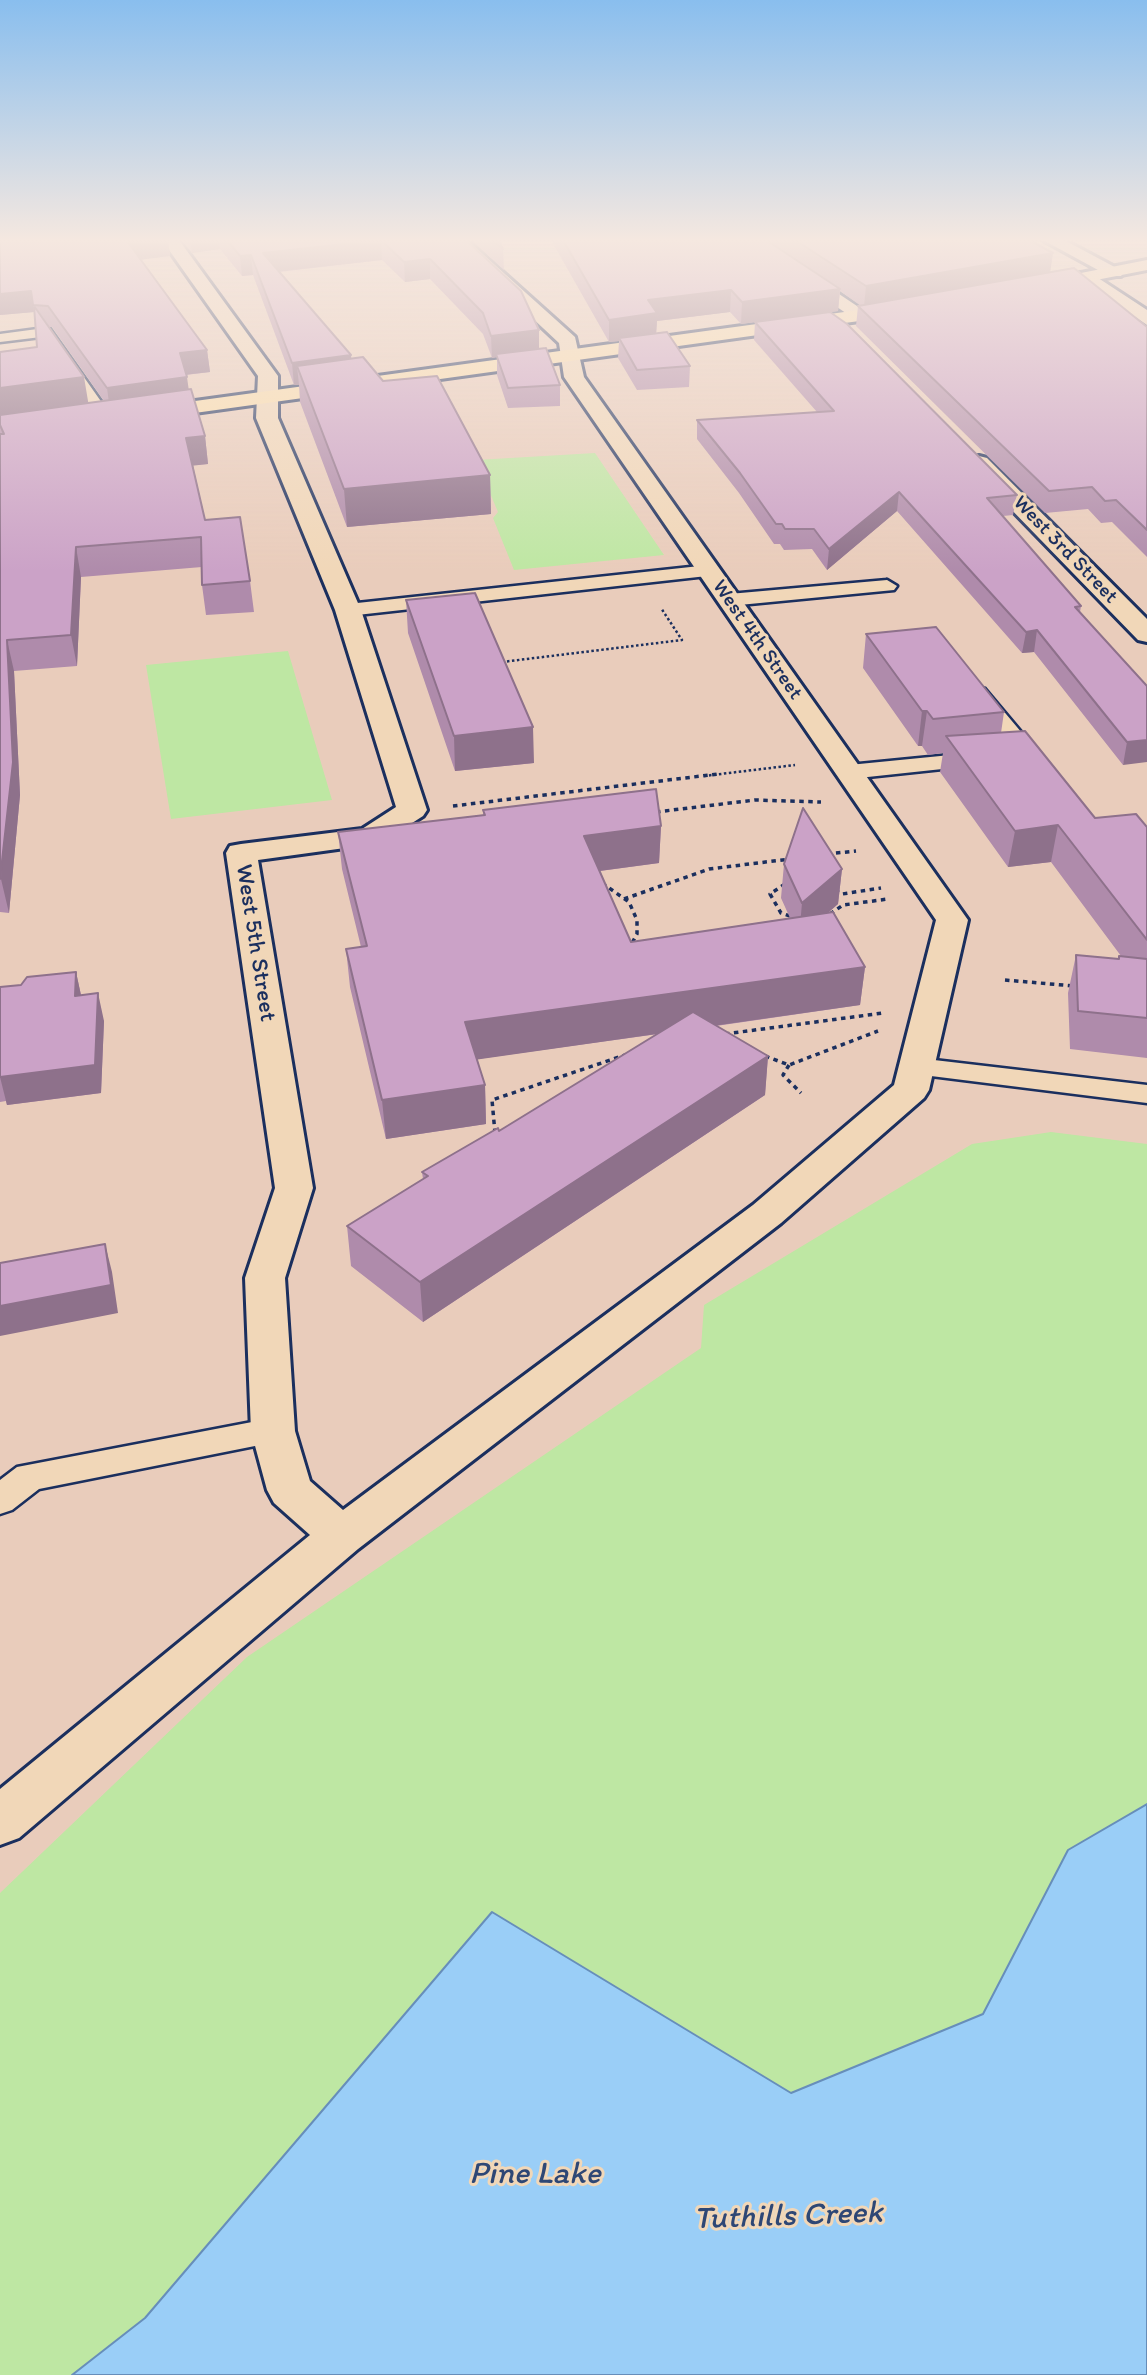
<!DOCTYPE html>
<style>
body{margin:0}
canvas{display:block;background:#e9ccbb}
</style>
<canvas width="1147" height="2375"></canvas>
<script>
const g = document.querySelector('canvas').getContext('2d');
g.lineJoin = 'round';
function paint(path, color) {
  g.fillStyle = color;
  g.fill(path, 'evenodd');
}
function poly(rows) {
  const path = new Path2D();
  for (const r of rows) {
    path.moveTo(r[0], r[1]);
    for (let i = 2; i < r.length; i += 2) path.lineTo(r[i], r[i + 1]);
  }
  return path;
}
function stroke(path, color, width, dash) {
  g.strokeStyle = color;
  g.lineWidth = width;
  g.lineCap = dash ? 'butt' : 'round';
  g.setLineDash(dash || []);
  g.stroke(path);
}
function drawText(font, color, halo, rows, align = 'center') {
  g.font = font + ' Itim,sans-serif';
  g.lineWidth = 6;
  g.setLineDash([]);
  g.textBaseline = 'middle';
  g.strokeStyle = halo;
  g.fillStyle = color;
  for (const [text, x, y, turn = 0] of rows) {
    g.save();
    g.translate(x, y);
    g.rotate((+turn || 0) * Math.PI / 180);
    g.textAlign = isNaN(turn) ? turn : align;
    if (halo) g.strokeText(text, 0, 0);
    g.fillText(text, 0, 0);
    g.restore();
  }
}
const green = poly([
 [595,453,664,555,514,570,493,518,498,512,476,460],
 [288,651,332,800,171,819,146,665],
 [1051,1132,1147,1144,1147,1804,1068,1850,983,2014,790,2093,492,1913,145,2318,72,2375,0,2375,0,1893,247,1657,701,1348,704,1305,972,1144]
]);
const water = poly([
 [1147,1804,1147,2375,72,2375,145,2318,492,1912,791,2093,983,2014,1068,1850,1147,1804]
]);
const pathFar1 = poly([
 [502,662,682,640,661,608],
 [704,776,795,765]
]);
const path = poly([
 [453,806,718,774],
 [656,812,755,800,821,802],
 [827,854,856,851],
 [602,883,629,902,637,920,637,934,631,945],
 [785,884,770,894,781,913,793,917],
 [835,890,842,894,881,888],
 [624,899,709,869,790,859],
 [830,914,843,905,888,899],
 [1005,980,1074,986],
 [725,1034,883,1013],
 [765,1056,789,1065,878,1031],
 [789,1065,783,1075,801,1093],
 [495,1133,492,1100,628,1054]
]);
const service = poly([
 [45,328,50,329,112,417,112,423,100,423,41,337,0,342,0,334,45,328],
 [709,565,718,571,716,575,348,616,338,610,348,604,709,565],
 [887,580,897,586,894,590,729,606,719,600,729,594,887,580],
 [978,687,985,689,1043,758,1046,763,1043,768,1027,768,971,697,967,693,971,689,978,687],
 [981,752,992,759,989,764,849,779,838,772,849,765,981,752],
 [917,1058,1147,1085,1147,1103,907,1073,903,1067,907,1061,917,1058],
 [273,1418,285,1422,290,1431,285,1440,39,1489,12,1510,0,1514,0,1480,17,1467,273,1418]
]);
const minor = poly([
 [162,240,179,240,278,376,278,418,361,610,427,810,423,816,381,843,258,860,313,1188,285,1278,295,1431,310,1481,343,1510,753,1205,894,1085,936,920,564,377,559,343,449,240,467,240,575,337,584,377,968,920,929,1090,924,1098,781,1223,358,1549,19,1838,0,1845,0,1789,310,1535,274,1503,267,1490,251,1431,245,1278,275,1188,226,853,230,846,241,844,362,829,396,807,335,610,256,418,258,376,162,240],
 [739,240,758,240,872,316,863,322,856,320,739,240],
 [1043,240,1064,240,1124,272,1121,276,1109,276,1043,240],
 [1089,272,1147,310,1147,325,1083,281,1080,277,1089,272],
 [979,456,987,458,1147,619,1147,642,1138,640,971,468,968,463,971,458,979,456]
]);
const primary = poly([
 [1147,260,1147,270,1035,292,1026,287,1035,282,1147,260],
 [910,303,919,309,917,313,144,420,134,414,144,408,910,303]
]);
const wall = poly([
 [0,240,168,240,170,256,141,259,207,350,210,372,186,375,188,390,205,436,208,464,193,465,205,520,250,581,254,612,206,615,202,585,202,567,81,577,77,666,14,671,20,795,9,913,0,912,0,352,37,347,34,312,0,315],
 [49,327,52,327,104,401,88,403],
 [181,240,466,240,539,349,560,385,560,406,508,408,497,375,497,357,492,358,483,334,430,279,405,282,382,260,279,272,351,355,351,359,383,381,490,475,491,514,347,527,300,402,299,385,294,385,253,275,242,276,220,249,192,253],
 [471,240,499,240,503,249,504,270],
 [551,240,1029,240,1050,272,1147,327,1147,557,1112,522,1101,523,1088,509,1045,513,856,326,858,306,861,306,840,291,838,311,782,318,1017,495,1013,515,1003,516,1081,606,1080,612,1147,686,1123,765,1034,652,1022,653,897,511,827,570,812,549,784,550,780,544,774,544,739,493,697,439,697,420,817,412,754,340,755,322,741,324,730,312,657,321,656,333,690,366,689,387,637,390,618,358,619,341,609,342],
 [406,600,534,763,455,771,408,633],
 [866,634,1004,712,1001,733,1095,818,1147,827,1147,1058,1070,1049,1068,993,1076,955,1118,959,1119,956,1121,956,1051,862,1008,867,940,772,943,753,928,755,922,746,918,746,863,668],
 [483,810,661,826,659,863,600,871,631,942,790,918,781,898,784,864,842,869,838,904,828,913,865,967,860,1005,716,1026,768,1056,765,1095,423,1322,351,1266,347,1226,423,1179,422,1172,499,1131,658,1034,477,1059,485,1085,486,1124,386,1139,350,987,346,949,361,947,342,869,338,832,483,815],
 [76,972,81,995,104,1021,101,1093,7,1105,6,1101,0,1102,0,987,21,985]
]);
const shadedWall = poly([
 [135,240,168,240,170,256,130,261,127,241],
 [190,240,219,240,220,249,192,253],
 [381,240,382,260,265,273,263,253],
 [1053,253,1050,274,864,307,866,286],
 [251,255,253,275,242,276,240,256],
 [430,259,430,279,405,282,404,262],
 [840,289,838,311,741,324,742,302],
 [731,290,730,312,657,321,656,336,619,338,619,341,609,342,609,320,648,300],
 [31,291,34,312,0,315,0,294],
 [539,330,539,352,496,354,497,357,492,358,491,336],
 [207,350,210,372,183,375,180,353],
 [351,355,353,377,297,366,299,385,294,385,292,363],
 [84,377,90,413,0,425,0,388],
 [187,377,190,399,110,410,107,388],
 [205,436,208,464,190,466,186,438],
 [490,475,491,514,347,527,344,489],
 [899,492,897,511,827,570,829,549],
 [76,547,81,577,77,666,71,635],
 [1037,630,1034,652,1022,653,1026,632],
 [7,640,14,671,20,795,9,913,1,879],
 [922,711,927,711,922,746,918,746],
 [533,727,534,763,455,771,454,736],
 [1147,740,1147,762,1123,765,1127,742],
 [1058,825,1051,862,1008,867,1015,831],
 [661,826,659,863,584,873,584,836],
 [842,869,838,904,799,938,802,903],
 [865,967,860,1005,467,1061,465,1022],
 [76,972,82,1000,75,996],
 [98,993,104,1021,101,1093,7,1105,0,1077],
 [768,1056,765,1095,423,1322,420,1282],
 [485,1085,486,1124,386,1139,382,1100],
 [105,1244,112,1272,118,1313,0,1336,0,1306]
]);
const building = poly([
 [0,240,135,240,127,241,207,350,180,353,187,377,107,388,48,306,33,305,31,291,0,294,0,240],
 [227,240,466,240,521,291,539,330,491,336,483,313,430,259,404,262,381,240,263,253,351,355,292,363,251,255,240,256,227,240],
 [492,240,499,240,503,249,492,240],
 [563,240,766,240,840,289,742,302,731,290,648,300,657,313,609,320,563,240],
 [795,240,1029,240,1053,253,866,286,795,240],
 [1074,268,1147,327,1147,530,1116,500,1105,501,1092,487,1049,491,858,306,1074,268],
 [34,306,84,377,0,388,0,352,37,347,34,306],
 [830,312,847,324,1017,495,987,498,1081,606,1075,607,1147,686,1147,740,1127,742,1037,630,1026,632,899,492,829,549,814,529,785,529,782,524,776,524,740,473,697,420,834,411,755,322,830,312],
 [667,332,690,366,637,370,619,338,667,332],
 [546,348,560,385,508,388,496,354,546,348],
 [363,357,383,381,437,376,490,475,344,489,297,366,363,357],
 [191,389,205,436,186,438,205,520,240,517,250,581,202,585,201,537,76,547,71,635,7,640,13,762,0,879,0,434,4,434,0,425,0,415,191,389],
 [475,593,533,727,454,736,406,600,475,593],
 [936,627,1004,712,933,719,927,711,922,711,866,634,936,627],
 [1025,731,1095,818,1136,814,1147,827,1147,940,1058,825,1015,831,946,736,1025,731],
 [656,789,661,826,584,836,631,942,833,912,865,967,465,1022,485,1085,382,1100,346,949,367,946,338,832,485,815,483,810,656,789],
 [803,808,842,869,802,903,784,864,803,808],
 [1076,955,1119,959,1119,956,1147,959,1147,1018,1078,1011,1076,955],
 [76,972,75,996,98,993,95,1065,0,1077,0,987,21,985,27,977,76,972],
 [693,1012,768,1056,420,1282,347,1226,428,1176,422,1172,498,1128,499,1131,693,1012],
 [105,1244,111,1285,0,1306,0,1263,105,1244]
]);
const farStreetnames = [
 ["West 3rd Street",1065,550,46],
 ["West 4th Street",757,640,55]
];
const streetNames = [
 ["West 5th Street",255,943,81]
];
const nearWaternames = [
 ["Pine Lake",535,2175],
 ["Tuthills Creek",788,2217,-2]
];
paint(green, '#bee7a3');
paint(water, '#9acef7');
stroke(water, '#678eba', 2);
stroke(service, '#1b2f5e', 5);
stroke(minor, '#1b2f5e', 6);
stroke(primary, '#1b2f5e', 6);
stroke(pathFar1, '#1b2f5e', 2.5, [2.5, 2.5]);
stroke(path, '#1b2f5e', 3.5, [4.5, 4.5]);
paint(service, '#f1d7b8');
paint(minor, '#f1d7b8');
paint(primary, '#fbddab');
paint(wall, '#af8bab');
paint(shadedWall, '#8e718b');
paint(building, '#cba2c7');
stroke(building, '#8e718b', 2);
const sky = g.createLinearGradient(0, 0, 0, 572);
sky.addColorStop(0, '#89beee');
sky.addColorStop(0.42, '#f5e8e0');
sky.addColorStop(1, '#f5e8e000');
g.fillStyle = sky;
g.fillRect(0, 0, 1147, 572);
drawText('21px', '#1b2f5e', '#f1d7b8', farStreetnames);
drawText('24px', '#1b2f5e', '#f1d7b8', streetNames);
drawText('italic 32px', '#2e4775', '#f1d7b8', nearWaternames);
</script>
